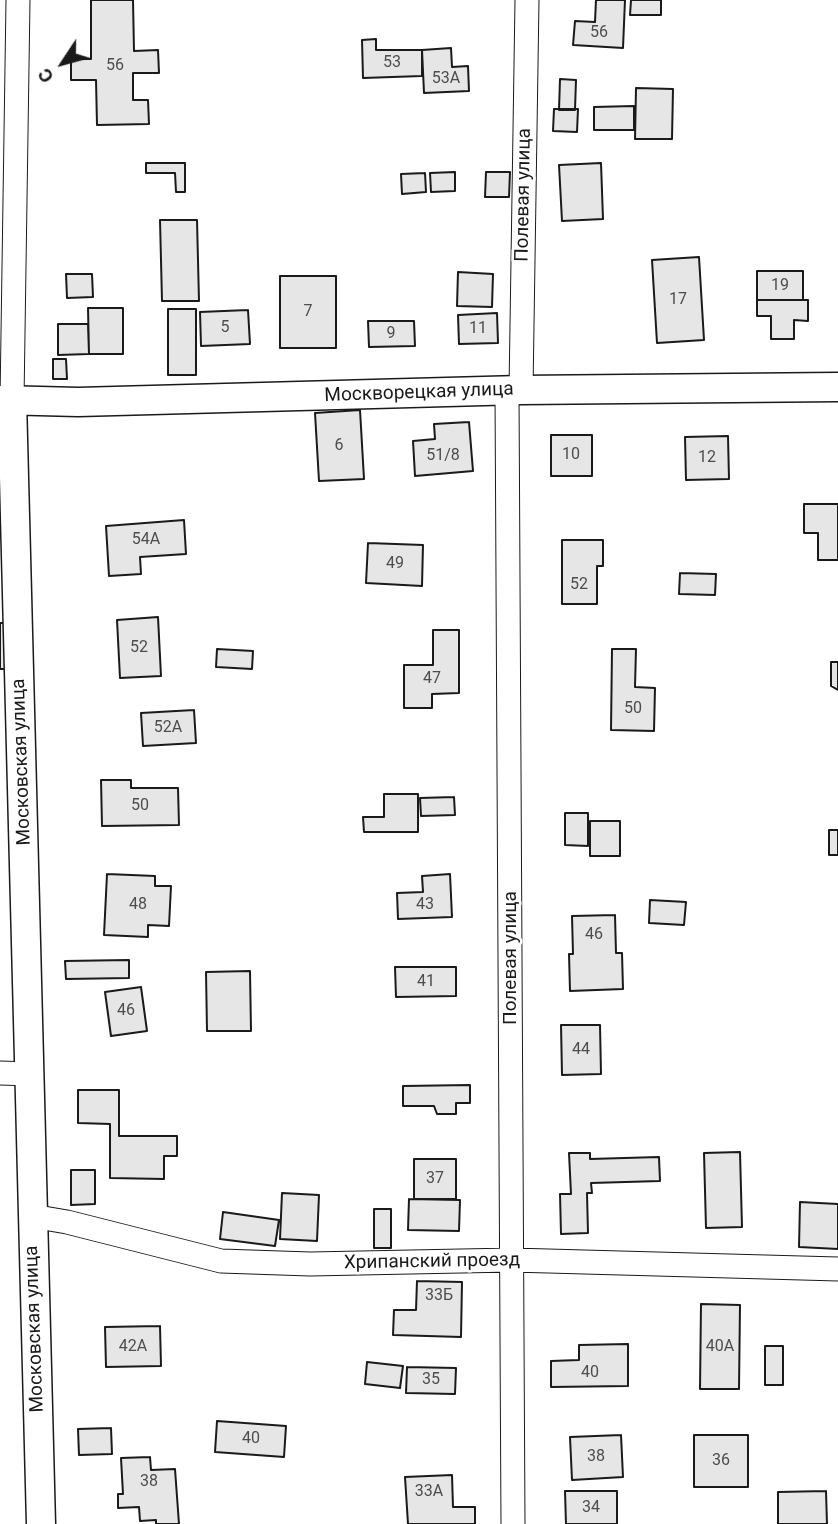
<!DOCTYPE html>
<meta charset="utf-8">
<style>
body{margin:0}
#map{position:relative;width:838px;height:1524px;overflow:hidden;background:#fff;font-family:Roboto,sans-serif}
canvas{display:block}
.north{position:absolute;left:28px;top:28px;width:70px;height:70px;-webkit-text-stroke:5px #fff;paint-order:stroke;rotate:234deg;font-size:19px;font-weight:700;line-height:28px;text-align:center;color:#1a1a1a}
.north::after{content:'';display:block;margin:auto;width:24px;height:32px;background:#1a1a1a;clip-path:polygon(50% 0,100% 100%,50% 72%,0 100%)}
</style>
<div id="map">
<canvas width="838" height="1524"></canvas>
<div class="north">С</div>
</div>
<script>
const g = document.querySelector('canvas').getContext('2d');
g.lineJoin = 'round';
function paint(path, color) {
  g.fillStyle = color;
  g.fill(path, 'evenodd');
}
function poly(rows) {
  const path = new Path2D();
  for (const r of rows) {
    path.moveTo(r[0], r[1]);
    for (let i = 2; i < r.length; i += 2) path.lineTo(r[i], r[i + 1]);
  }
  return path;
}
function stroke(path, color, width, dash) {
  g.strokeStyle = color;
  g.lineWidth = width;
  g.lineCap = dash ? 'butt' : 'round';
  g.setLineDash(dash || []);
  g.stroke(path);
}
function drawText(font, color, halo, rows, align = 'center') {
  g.font = font + ' Roboto,sans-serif';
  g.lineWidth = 5;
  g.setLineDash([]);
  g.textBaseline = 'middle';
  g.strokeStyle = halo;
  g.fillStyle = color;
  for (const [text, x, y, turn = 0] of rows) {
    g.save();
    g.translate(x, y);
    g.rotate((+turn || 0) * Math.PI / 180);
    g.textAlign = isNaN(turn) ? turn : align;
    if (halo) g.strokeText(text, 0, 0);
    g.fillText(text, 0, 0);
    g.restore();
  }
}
const building = poly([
 [91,0,133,0,134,51,158,50,159,73,133,73,133,100,148,100,149,124,97,125,96,80,71,80,71,59,91,59,91,0],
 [596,0,625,0,623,48,573,45,575,21,595,22,596,0],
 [631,0,661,0,661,15,630,15,631,0],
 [376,39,376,50,422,50,422,76,363,78,362,40,376,39],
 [451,48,452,67,468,66,469,91,424,93,422,50,451,48],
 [560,79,576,80,575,110,559,110,560,79],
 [636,88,673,89,672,139,635,139,636,88],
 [634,106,634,130,594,130,594,107,634,106],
 [554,109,578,109,577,132,553,131,554,109],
 [146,163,185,163,185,192,176,192,175,173,146,173,146,163],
 [601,163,603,219,562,221,559,165,601,163],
 [455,172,455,191,431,192,430,173,455,172],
 [486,172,510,172,509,197,485,197,486,172],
 [425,173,426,192,402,194,401,174,425,173],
 [160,220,197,220,199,301,162,301,160,220],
 [699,257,704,340,657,343,652,260,699,257],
 [757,271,803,271,803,300,757,300,757,271],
 [458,272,493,274,492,307,457,306,458,272],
 [66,274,92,274,93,297,67,298,66,274],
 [280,276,336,276,336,348,280,348,280,276],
 [757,300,808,300,808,321,794,320,794,339,771,339,771,316,757,316,757,300],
 [88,308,123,308,123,354,89,354,88,308],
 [168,309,196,309,196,375,168,375,168,309],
 [248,310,250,344,201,346,200,312,248,310],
 [497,313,498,343,459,344,458,315,497,313],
 [368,321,414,321,415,346,369,347,368,321],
 [58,324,88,324,89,354,58,355,58,324],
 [53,359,66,359,67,379,53,379,53,359],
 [360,410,364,479,319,481,315,413,360,410],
 [469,422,473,471,415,476,413,441,435,439,434,424,469,422],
 [551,435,592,435,592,476,551,476,551,435],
 [728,436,729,479,686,480,685,437,728,436],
 [804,504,838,504,838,560,818,560,818,533,804,533,804,504],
 [184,520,186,554,140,557,141,574,109,576,106,526,184,520],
 [562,540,603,540,603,566,597,566,597,604,562,604,562,540],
 [368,543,423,545,422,586,366,583,368,543],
 [680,573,716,574,715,595,679,594,680,573],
 [158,617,161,676,120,678,117,620,158,617],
 [0,623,4,623,6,669,0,669,0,623],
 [433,630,459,630,459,693,432,694,432,708,404,708,404,665,433,665,433,630],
 [217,649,253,651,252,669,216,667,217,649],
 [612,649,636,649,635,687,655,688,654,731,611,730,612,649],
 [831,662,838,662,838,690,831,686,831,662],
 [194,710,196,743,143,746,141,713,194,710],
 [101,780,131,780,131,788,178,788,179,825,102,826,101,780],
 [384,794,418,794,418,832,364,832,363,817,384,817,384,794],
 [454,797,455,815,421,816,420,798,454,797],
 [565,813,588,813,588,846,565,845,565,813],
 [590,821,620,821,620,856,590,856,590,821],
 [829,830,838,830,838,855,829,855,829,830],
 [107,874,155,876,155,886,171,886,169,926,148,925,148,937,104,935,107,874],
 [450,874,452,917,398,919,397,893,423,892,422,876,450,874],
 [650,900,686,902,684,925,649,923,650,900],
 [615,915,616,953,622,953,623,989,570,991,569,954,573,954,572,916,615,915],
 [129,960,129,978,66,979,65,961,129,960],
 [395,967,456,967,456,996,396,997,395,967],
 [250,971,251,1031,207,1031,206,972,250,971],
 [141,987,147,1031,111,1036,105,992,141,987],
 [561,1025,600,1025,601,1074,562,1075,561,1025],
 [470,1085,470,1103,456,1103,456,1114,437,1114,434,1106,403,1106,403,1086,470,1085],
 [78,1090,119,1090,119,1136,177,1136,177,1156,164,1156,164,1179,110,1178,110,1124,78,1123,78,1090],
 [740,1152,742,1227,706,1228,704,1153,740,1152],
 [569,1153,590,1153,590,1159,659,1157,660,1181,591,1183,592,1193,587,1193,588,1233,561,1234,560,1194,571,1194,569,1153],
 [414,1159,456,1159,456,1199,414,1199,414,1159],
 [71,1170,95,1170,95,1204,71,1205,71,1170],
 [282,1193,319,1195,317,1241,280,1239,282,1193],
 [409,1199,460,1200,459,1231,408,1230,409,1199],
 [800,1202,838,1204,838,1249,799,1247,800,1202],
 [374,1209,391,1209,391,1248,374,1248,374,1209],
 [223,1212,279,1220,275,1246,220,1239,223,1212],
 [417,1281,462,1282,461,1337,393,1335,394,1310,416,1310,417,1281],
 [701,1304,740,1305,739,1389,700,1389,701,1304],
 [160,1326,161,1366,106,1367,105,1327,160,1326],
 [628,1344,628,1386,551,1387,551,1361,579,1360,579,1345,628,1344],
 [765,1346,783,1346,783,1385,765,1385,765,1346],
 [367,1362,403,1366,400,1388,365,1384,367,1362],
 [407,1367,456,1368,455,1394,406,1393,407,1367],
 [217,1421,286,1426,284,1457,215,1452,217,1421],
 [111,1428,112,1454,79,1455,78,1429,111,1428],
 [621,1435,623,1477,572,1480,570,1437,621,1435],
 [694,1435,748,1435,748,1487,694,1487,694,1435],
 [150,1457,151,1470,175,1469,179,1524,156,1524,156,1520,140,1521,139,1507,118,1508,118,1494,123,1494,121,1458,150,1457],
 [452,1475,453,1507,475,1507,475,1524,408,1524,405,1477,452,1475],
 [565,1491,617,1491,617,1524,566,1524,565,1491],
 [826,1491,827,1524,778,1524,778,1492,826,1491]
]);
const minor = poly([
 [521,390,527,0],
 [507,391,513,1524],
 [12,400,18,0],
 [0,1073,31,1074],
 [32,1216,67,1222,221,1261,310,1264,512,1260,838,1269]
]);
const tertiary = poly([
 [0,400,78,402,521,390,838,387],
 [12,400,41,1524]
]);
const numberNames = [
 ["56",599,33],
 ["53",392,63],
 ["56",115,66],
 ["53А",446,79],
 ["19",780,286],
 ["17",678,300],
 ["7",308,312],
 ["5",225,328],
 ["11",478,329],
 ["9",391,334],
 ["6",339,446],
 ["10",571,455],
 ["51/8",443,456],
 ["12",707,458],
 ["54А",146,540],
 ["49",395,564],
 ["52",579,585],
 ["52",139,648],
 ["47",432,679],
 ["50",633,709],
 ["52А",168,728],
 ["50",140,806],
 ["48",138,905],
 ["43",425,905],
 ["46",594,935],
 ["41",426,982],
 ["46",126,1011],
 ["44",581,1050],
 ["37",435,1179],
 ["33Б",439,1296],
 ["42А",133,1347],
 ["40А",720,1347],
 ["40",590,1373],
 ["35",431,1380],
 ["40",251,1439],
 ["38",596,1457],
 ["36",721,1461],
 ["38",149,1482],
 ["33А",429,1492],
 ["34",591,1508]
];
const streetNames = [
 ["Полевая улица",524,195,-89],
 ["Москворецкая улица",419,393,-2],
 ["Московская улица",22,762,-92],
 ["Полевая улица",511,958,-90],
 ["Хрипанский проезд",432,1262,-1],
 ["Московская улица",35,1329,-92]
];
paint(building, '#e6e6e6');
stroke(building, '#1a1a1a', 2);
stroke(minor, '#1a1a1a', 25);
stroke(tertiary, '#1a1a1a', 31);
stroke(minor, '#fff', 23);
stroke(tertiary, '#fff', 28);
drawText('16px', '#4d4d4d', null, numberNames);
drawText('19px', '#1a1a1a', '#fff', streetNames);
</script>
